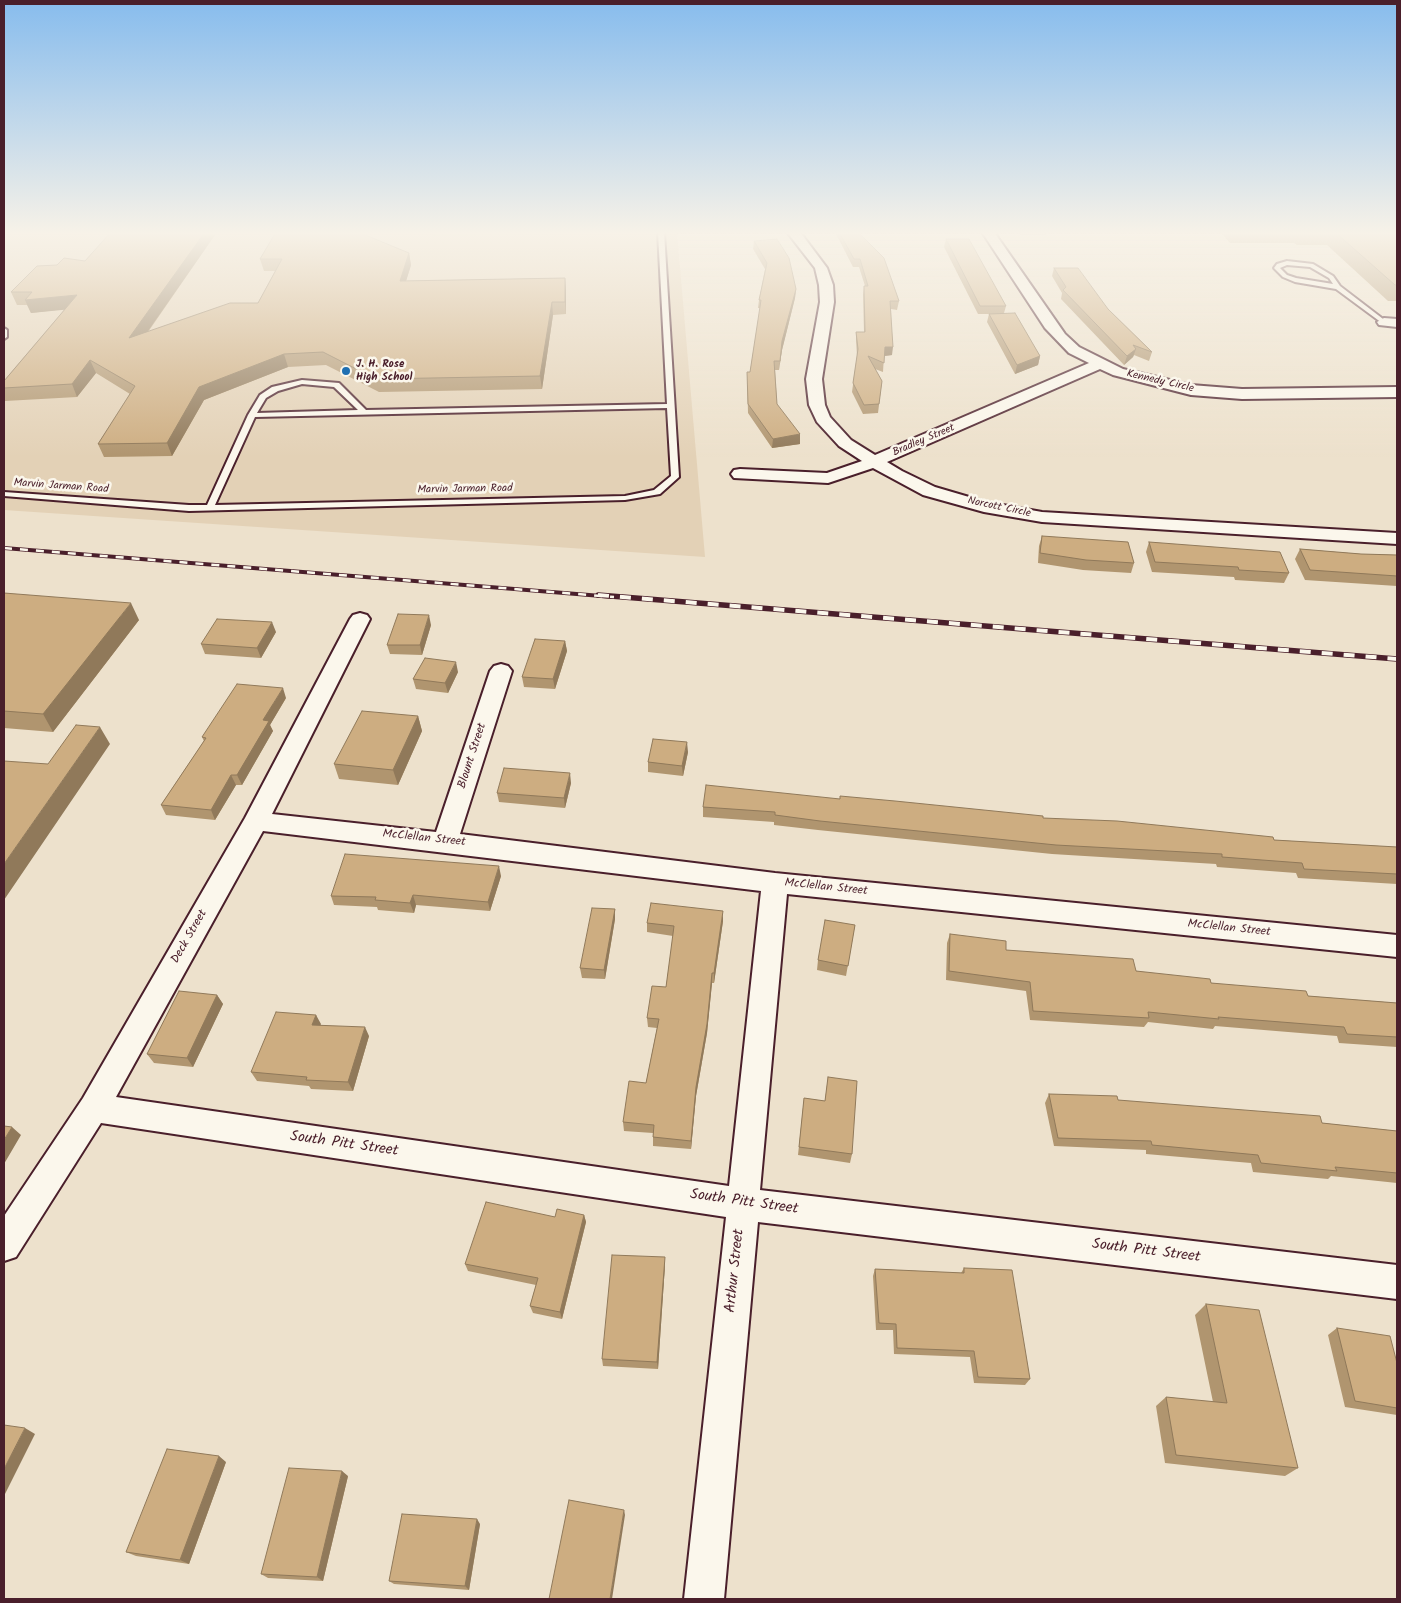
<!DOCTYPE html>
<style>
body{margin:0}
#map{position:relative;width:1401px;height:1603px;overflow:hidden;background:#ede1cc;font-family:Kalam,sans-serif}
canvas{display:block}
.frame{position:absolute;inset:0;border:5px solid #4a1f2b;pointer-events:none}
</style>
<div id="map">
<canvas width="1401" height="1603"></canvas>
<div class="frame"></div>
</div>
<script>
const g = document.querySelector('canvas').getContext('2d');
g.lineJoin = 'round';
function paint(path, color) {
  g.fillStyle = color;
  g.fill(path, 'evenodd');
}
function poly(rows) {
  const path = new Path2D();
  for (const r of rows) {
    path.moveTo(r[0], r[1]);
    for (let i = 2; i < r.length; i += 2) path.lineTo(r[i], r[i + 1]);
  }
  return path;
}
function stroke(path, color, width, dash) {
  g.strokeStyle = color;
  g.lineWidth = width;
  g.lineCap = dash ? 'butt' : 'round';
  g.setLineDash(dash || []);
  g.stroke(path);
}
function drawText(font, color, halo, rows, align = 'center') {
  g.font = font + ' Kalam,sans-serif';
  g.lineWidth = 5;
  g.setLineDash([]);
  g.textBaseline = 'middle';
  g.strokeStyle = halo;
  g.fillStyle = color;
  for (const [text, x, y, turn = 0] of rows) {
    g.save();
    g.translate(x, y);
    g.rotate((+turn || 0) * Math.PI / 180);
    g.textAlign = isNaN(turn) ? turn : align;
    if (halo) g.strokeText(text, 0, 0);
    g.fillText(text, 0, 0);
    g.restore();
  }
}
const built = poly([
 [4,232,677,232,705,557,4,510]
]);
const green = poly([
 [433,232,636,232,636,233,432,236]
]);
const service = poly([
 [658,232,664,232,679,477,660,494,625,500,189,511,4,496,4,492,189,505,207,505,248,415,260,395,272,387,302,380,339,383,366,410,667,404,658,232],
 [302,384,334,387,358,410,257,413,266,398,278,391,302,384],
 [667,408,671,476,654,490,625,496,215,505,255,417,667,408],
 [1287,261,1313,264,1333,276,1340,286,1387,322,1382,323,1336,289,1295,282,1283,277,1274,268,1277,264,1287,261],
 [1287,265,1310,267,1329,278,1333,284,1296,278,1287,275,1280,268,1287,265],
 [4,328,7,330,7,337,4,339,4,328]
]);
const minor = poly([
 [787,232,800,232,827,268,833,285,834,302,822,379,825,405,830,417,851,440,875,455,1089,363,1069,353,1045,328,982,232,994,232,1065,334,1079,347,1123,369,1191,385,1242,389,1397,387,1397,397,1242,399,1191,395,1113,375,1100,369,887,462,902,471,935,487,986,502,1042,512,1397,533,1397,544,1042,522,984,512,923,495,873,468,828,483,734,478,731,474,734,470,740,469,827,473,862,461,839,446,817,422,809,405,806,379,820,302,819,285,815,268,787,232],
 [1384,318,1397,319,1397,327,1379,325,1377,322,1384,318],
 [360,613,367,615,370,619,272,814,436,832,490,671,494,666,501,664,508,666,512,671,460,834,775,873,1397,935,1397,957,787,894,760,1190,1397,1265,1397,1299,758,1222,724,1599,684,1599,726,1217,101,1123,16,1257,4,1261,4,1216,83,1098,245,818,350,619,353,615,360,613],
 [263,831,761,891,729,1186,116,1097,263,831]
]);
const railFar1 = poly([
 [4,548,614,597]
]);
const rail = poly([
 [598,595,1397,659]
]);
const wall = poly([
 [111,232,217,232,148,332,258,303,275,271,264,271,260,259,409,253,411,265,406,281,565,278,566,291,566,314,553,315,542,389,379,392,326,365,288,367,204,400,172,456,104,457,98,444,130,394,96,373,77,397,5,401,4,400,4,381,65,309,31,313,27,305,17,305,11,292,57,265,85,261],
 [835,232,858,232,899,301,897,310,891,309,892,355,884,356,883,372,875,369,882,381,878,413,863,414,852,392,857,356,856,340,856,332,864,332,863,294,864,286,865,286,859,267,853,267],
 [1019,232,1046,232,1045,235,1021,235],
 [1220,232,1397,232,1397,301,1388,301,1327,245,1297,245,1294,243,1230,243],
 [946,239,1006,306,1004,313,1040,356,1038,365,1015,374,987,322,989,314,978,314,944,247],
 [754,241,796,289,795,298,782,350,779,370,775,370,777,404,800,444,772,448,748,413,747,372,750,372,760,308,758,308,759,300,765,269,753,249],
 [1054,268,1108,309,1152,352,1149,361,1134,355,1133,357,1124,365,1061,299,1062,293,1052,276],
 [1042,536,1134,563,1131,573,1083,570,1038,563,1039,546],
 [1149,542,1289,573,1284,583,1235,580,1234,577,1152,572,1146,552],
 [1300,549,1361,554,1397,555,1397,586,1305,580,1295,559],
 [4,593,139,620,53,732,4,728],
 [431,625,422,655,390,654,387,645],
 [276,632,261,658,205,654,201,644],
 [565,641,567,651,555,689,524,687,522,677],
 [458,672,448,693,416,689,413,679],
 [286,698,270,725,273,731,242,785,236,785,215,820,166,815,161,805,204,741,202,737],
 [418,716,422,731,398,785,339,779,334,764],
 [688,752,683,776,648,772,648,762],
 [571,783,565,808,499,802,497,793],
 [840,799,1274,840,1397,847,1397,884,1298,878,1296,873,1217,867,1216,864,1052,854,818,830,774,825,774,822,703,817,703,807],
 [501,876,490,911,416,905,414,913,378,910,377,907,334,905,331,896],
 [615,909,615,919,605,979,582,978,580,968],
 [723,921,714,983,712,983,707,1033,696,1096,691,1149,653,1146,653,1133,624,1131,623,1122,646,1083,657,1028,648,1027,647,1018,666,987,673,936,647,932,647,923],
 [855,925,846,976,817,970,818,960],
 [950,934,1006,950,1211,983,1308,996,1397,1003,1397,1047,1339,1043,1337,1036,1215,1026,1213,1029,1148,1022,1144,1027,1030,1020,1026,991,946,980,947,943],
 [217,995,223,1004,193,1067,154,1063,147,1054],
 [316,1015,320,1025,369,1036,353,1091,311,1089,309,1086,257,1081,251,1072],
 [828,1077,852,1154,850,1163,798,1155,804,1098,825,1101],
 [1049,1094,1118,1100,1322,1123,1397,1131,1397,1183,1331,1176,1328,1179,1253,1172,1251,1163,1146,1154,1146,1150,1054,1146,1045,1103],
 [584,1215,586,1222,562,1319,533,1313,530,1306,536,1285,468,1271,465,1264],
 [665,1265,658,1369,603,1366,602,1359],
 [964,1268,1030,1379,1025,1385,974,1383,970,1357,894,1354,893,1330,876,1330,873,1276,875,1269,961,1273],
 [1206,1304,1298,1468,1285,1476,1165,1463,1156,1406,1166,1397,1213,1402,1195,1315],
 [1337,1328,1397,1363,1397,1415,1345,1407,1328,1335],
 [226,1462,189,1564,136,1556,126,1552],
 [348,1476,323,1581,268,1578,261,1574],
 [480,1524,469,1590,394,1584,389,1581]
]);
const shadedWall = poly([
 [205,232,217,232,134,351,129,338],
 [409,253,411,265,402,294,400,281],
 [565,278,566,291,566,314,565,302],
 [796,289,795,298,782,350,779,370,782,341],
 [77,295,82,308,31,313,25,300],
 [552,302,553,315,542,389,540,376],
 [885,347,893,347,892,355,884,356],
 [1136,349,1133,357,1124,365,1127,356],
 [284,354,288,367,204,400,172,456,167,443,199,387],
 [1040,356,1038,365,1015,374,1017,365],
 [90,360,96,373,77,397,72,384],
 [800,434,800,444,772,448,773,439],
 [131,603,139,620,53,732,43,714],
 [429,615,431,625,422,655,420,645],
 [272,622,276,632,261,658,257,648],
 [565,641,567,651,555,689,553,679],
 [456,662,458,672,448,693,445,683],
 [283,688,286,698,270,725,273,731,242,785,237,775,263,720],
 [418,716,422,731,398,785,393,770],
 [100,727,110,744,4,900,4,864],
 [687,742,688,752,683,776,682,766],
 [570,773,571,783,565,808,564,798],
 [231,775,236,785,215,820,211,810],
 [499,866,501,876,490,911,488,902],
 [413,895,416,905,414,913,410,903],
 [615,909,615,919,605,979,604,970],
 [723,911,723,921,714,983,714,973],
 [712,973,712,983,707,1033,696,1096,691,1149,691,1141,696,1087],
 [217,995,223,1004,193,1067,187,1058],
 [316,1015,321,1024,317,1034,312,1025],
 [365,1027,369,1036,353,1091,348,1082],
 [12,1127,21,1135,4,1164,4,1140],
 [584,1215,586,1222,562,1319,560,1312],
 [665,1257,665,1265,658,1369,657,1362],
 [25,1428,35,1434,4,1496,4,1469],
 [219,1456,226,1462,189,1564,180,1560],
 [342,1471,348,1476,323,1581,317,1577],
 [624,1510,625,1515,612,1599,610,1599],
 [477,1519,480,1524,469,1590,465,1586]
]);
const building = poly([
 [111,232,205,232,129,338,230,303,258,303,282,259,260,259,276,232,358,232,409,253,400,281,565,278,565,302,552,302,540,376,376,379,323,352,284,354,199,387,167,443,98,444,135,386,90,360,72,384,4,388,4,381,77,295,25,300,32,292,11,292,37,266,57,265,64,258,85,261,111,232],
 [839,232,858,232,884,258,899,301,890,301,893,347,885,347,884,363,868,356,882,381,879,404,864,405,853,383,858,349,856,332,865,332,864,286,868,286,860,259,854,259,839,232],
 [1335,232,1397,232,1397,285,1395,285,1335,232],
 [777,239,789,258,796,289,782,341,780,361,774,361,777,404,800,434,773,439,748,404,747,372,750,372,761,300,759,300,767,263,754,241,777,239],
 [946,239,969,239,1006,306,980,306,946,239],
 [1054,268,1078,268,1108,309,1152,352,1133,345,1136,349,1127,356,1063,290,1066,287,1054,268],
 [1015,313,1040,356,1017,365,989,314,1015,313],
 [1042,536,1128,542,1134,563,1086,560,1040,553,1042,536],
 [1149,542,1280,552,1289,573,1239,570,1238,567,1155,562,1149,542],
 [1300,549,1361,554,1397,555,1397,576,1310,570,1300,549],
 [4,593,131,603,43,714,4,711,4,593],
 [398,614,429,615,420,645,387,645,398,614],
 [217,619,272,622,257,648,201,644,217,619],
 [535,639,565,641,553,679,522,677,535,639],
 [425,658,456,662,445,683,413,679,425,658],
 [237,684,283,688,263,720,269,721,237,775,231,775,211,810,161,805,206,738,202,737,237,684],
 [362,711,418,716,393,770,334,764,362,711],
 [76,725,100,727,4,864,4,761,48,764,76,725],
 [653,739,687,742,682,766,648,762,653,739],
 [504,768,570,773,564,798,497,793,504,768],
 [706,785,840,799,840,796,895,801,1043,816,1043,818,1117,821,1273,837,1274,840,1397,847,1397,874,1304,869,1302,863,1222,857,1222,854,1056,845,820,821,775,815,775,812,703,807,706,785],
 [345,854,499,866,488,902,413,895,410,903,375,900,376,897,331,896,345,854],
 [651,903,723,911,714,973,712,973,707,1024,696,1087,691,1141,653,1137,654,1125,623,1122,629,1081,646,1083,659,1019,647,1018,652,986,666,987,674,926,647,923,651,903],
 [592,908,615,909,604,970,580,968,592,908],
 [825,920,855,925,848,966,818,960,825,920],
 [950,934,1006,941,1006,950,1133,959,1136,971,1210,979,1211,983,1306,991,1308,996,1397,1003,1397,1037,1347,1034,1344,1027,1218,1017,1219,1019,1148,1012,1149,1018,1033,1011,1030,982,949,971,950,934],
 [179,991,217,995,187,1058,147,1054,179,991],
 [276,1012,316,1015,312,1025,365,1027,348,1082,306,1080,307,1077,251,1072,276,1012],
 [828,1077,857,1081,852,1154,799,1147,804,1098,825,1101,828,1077],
 [1049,1094,1117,1096,1118,1100,1320,1116,1322,1123,1397,1131,1397,1173,1335,1167,1337,1171,1261,1163,1258,1155,1152,1145,1151,1141,1058,1138,1049,1094],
 [4,1126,12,1127,4,1140,4,1126],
 [486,1202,555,1217,557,1209,584,1215,560,1312,530,1306,538,1278,465,1264,486,1202],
 [612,1255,665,1257,657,1362,602,1359,612,1255],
 [964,1268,1012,1270,1030,1379,978,1377,974,1351,897,1348,896,1324,879,1323,875,1269,964,1273,964,1268],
 [1206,1304,1259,1310,1298,1468,1176,1455,1166,1397,1227,1403,1206,1304],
 [1337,1328,1390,1336,1397,1363,1397,1408,1355,1401,1337,1328],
 [4,1425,25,1428,4,1469,4,1425],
 [167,1449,219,1456,180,1560,126,1552,167,1449],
 [289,1468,342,1471,317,1577,261,1574,289,1468],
 [569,1500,624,1510,610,1599,549,1599,569,1500],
 [402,1514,477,1519,465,1586,389,1581,402,1514]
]);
const markers = [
 [346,371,5,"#1f6fb2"]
];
const farPoinames = [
 ["J. H. Rose",356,365],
 ["High School",356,378]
];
const farStreetnames = [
 ["Kennedy Circle",1160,382,13],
 ["Bradley Street",924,441,-23],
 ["Marvin Jarman Road",61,487,4],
 ["Marvin Jarman Road",465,490,-1],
 ["Norcott Circle",999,508,12]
];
const streetNames = [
 ["Blount Street",473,756,-72],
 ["McClellan Street",424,839,6],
 ["McClellan Street",826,888,6],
 ["McClellan Street",1229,929,6],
 ["Deck Street",190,937,-60]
];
const nearStreetnames = [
 ["South Pitt Street",344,1145,8],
 ["South Pitt Street",744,1203,8],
 ["South Pitt Street",1146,1252,7],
 ["Arthur Street",736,1271,-84]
];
paint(built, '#e3d1b6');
paint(green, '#bee39d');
stroke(service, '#4a1f2b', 4);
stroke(minor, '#4a1f2b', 4);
paint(service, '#fbf7ec');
paint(minor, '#fbf7ec');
stroke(railFar1, '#4a1f2b', 4);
stroke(rail, '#4a1f2b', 5.5);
stroke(railFar1, '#fbf7ec', 2.5, [8]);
stroke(rail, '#fbf7ec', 4, [11]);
paint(wall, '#b0956f');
paint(shadedWall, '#90795a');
paint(building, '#cdad81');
stroke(building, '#90795a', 1);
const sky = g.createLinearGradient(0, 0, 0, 457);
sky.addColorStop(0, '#87bced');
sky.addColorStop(0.51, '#f7f2e8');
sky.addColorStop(1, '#f7f2e800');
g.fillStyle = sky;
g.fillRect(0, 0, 1401, 457);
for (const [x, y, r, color] of markers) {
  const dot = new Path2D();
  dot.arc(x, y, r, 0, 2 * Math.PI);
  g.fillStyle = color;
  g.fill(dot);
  stroke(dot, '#fbf7ec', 2);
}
drawText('bold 11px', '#4a1f2b', '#fbf7ec', farPoinames, 'left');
drawText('11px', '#4a1f2b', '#fbf7ec', farStreetnames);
drawText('12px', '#4a1f2b', '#fbf7ec', streetNames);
drawText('15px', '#4a1f2b', '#fbf7ec', nearStreetnames);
</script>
